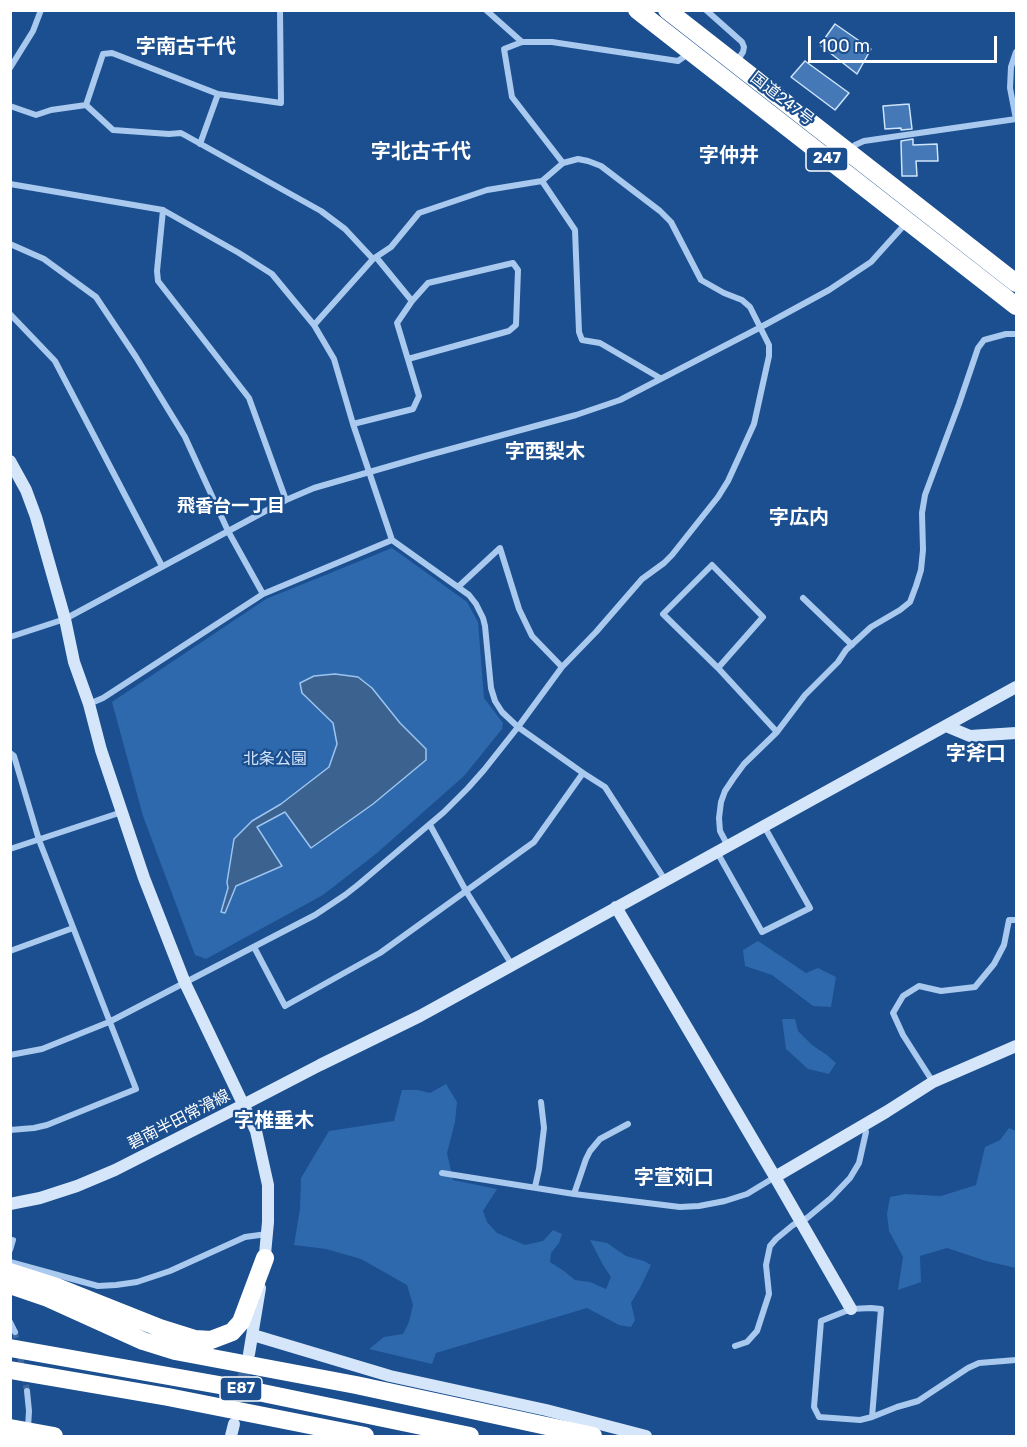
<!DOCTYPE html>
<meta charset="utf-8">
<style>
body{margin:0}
#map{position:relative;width:1027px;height:1447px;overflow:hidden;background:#1b4f8f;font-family:Rubik,sans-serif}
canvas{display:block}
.frame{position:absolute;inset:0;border:12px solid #fff;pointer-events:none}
.scale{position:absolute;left:808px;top:36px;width:189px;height:27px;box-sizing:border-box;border:3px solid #fff;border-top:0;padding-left:8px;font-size:18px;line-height:21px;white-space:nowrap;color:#fff;-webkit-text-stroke:4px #1b4f8f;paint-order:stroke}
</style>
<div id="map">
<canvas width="1027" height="1447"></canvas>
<div class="frame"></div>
<div class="scale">100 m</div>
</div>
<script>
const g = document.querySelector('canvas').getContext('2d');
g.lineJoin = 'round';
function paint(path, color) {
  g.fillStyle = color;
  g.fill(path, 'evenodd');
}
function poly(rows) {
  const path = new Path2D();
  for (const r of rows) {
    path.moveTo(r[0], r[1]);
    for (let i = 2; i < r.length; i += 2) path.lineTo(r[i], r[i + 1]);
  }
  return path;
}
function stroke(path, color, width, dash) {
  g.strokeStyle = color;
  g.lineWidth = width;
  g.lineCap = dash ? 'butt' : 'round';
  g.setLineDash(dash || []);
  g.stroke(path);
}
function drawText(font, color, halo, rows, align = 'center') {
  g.font = font + ' Rubik,"Noto Sans JP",sans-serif';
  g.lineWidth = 4.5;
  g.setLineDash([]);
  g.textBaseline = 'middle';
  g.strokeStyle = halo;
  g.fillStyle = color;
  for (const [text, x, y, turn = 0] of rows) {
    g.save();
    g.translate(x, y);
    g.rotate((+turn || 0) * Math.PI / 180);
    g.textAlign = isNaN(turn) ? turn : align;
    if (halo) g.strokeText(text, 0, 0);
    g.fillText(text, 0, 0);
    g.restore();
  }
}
const green = poly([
 [392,548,467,602,478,622,484,698,503,723,502,729,464,776,377,853,323,895,206,959,195,955,143,816,112,702,266,599],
 [758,941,806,973,818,968,836,977,831,1007,813,1006,772,975,745,966,743,950],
 [782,1019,795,1019,798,1031,812,1045,827,1055,836,1063,829,1074,808,1069,786,1049],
 [446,1084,457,1102,455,1122,447,1153,453,1180,497,1189,483,1211,487,1222,497,1233,525,1245,543,1241,553,1230,562,1234,559,1243,551,1253,550,1262,564,1271,575,1280,590,1282,606,1289,611,1277,603,1265,590,1240,607,1243,626,1256,644,1261,651,1265,640,1288,631,1303,635,1320,631,1327,619,1325,587,1308,436,1353,432,1364,369,1349,384,1337,403,1334,409,1322,413,1305,407,1285,361,1259,326,1249,294,1245,300,1209,301,1178,329,1131,394,1121,402,1090,418,1090,430,1093],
 [1009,1128,1016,1131,1016,1268,986,1261,947,1248,920,1256,921,1282,898,1290,903,1257,889,1231,887,1214,890,1197,905,1194,941,1196,976,1185,985,1147,1000,1140]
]);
const water = poly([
 [335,674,358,677,372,688,400,723,426,749,426,760,373,804,311,848,285,812,257,827,282,866,236,886,225,913,221,912,228,888,227,882,234,839,252,821,281,804,329,767,337,744,333,723,302,693,300,683,314,676,335,674]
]);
const building = poly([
 [835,24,871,49,857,74,820,45,835,24],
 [805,61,849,93,835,110,791,77,805,61],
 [909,104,912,129,901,130,901,128,885,129,883,106,909,104],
 [913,139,913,145,937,144,938,161,916,161,917,176,902,176,901,141,913,139]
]);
const streetTunnel = poly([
 [15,1332,27,1391]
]);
const secondaryTunnel = poly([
 [235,1417,248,1357]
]);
const street = poly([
 [486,10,522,42],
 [706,10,742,42,744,47,743,52,737,61],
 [10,68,33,31,41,10],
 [86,105,113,130,169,134,181,133,321,211,345,229,373,259],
 [10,106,36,115,51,110,86,105,103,54,112,53,218,94,281,103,280,10],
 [1016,119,1010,88,1011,67,1016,52],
 [200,144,218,94],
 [851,150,855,145,864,141,1016,119],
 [563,163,512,97,504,49,522,42,552,42,678,61,688,54],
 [542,181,575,230,579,332,582,340,600,343,660,378],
 [10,184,163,210,239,253,272,274,314,325,334,359,353,424,392,540,469,595,476,604,483,618,485,626,491,688,495,701,502,712,518,727,583,773,605,787,665,880],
 [163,210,157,271,158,281,249,398,286,500],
 [10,244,44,259,96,297,136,357,185,437,228,531,263,594],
 [10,314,55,361,162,566],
 [314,325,373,259,391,247,419,213,487,190,542,181,563,163,578,159,588,161,601,166,660,211,671,222,701,280,724,293,742,300,750,307,769,345,769,356,754,424,728,481,718,497,672,555,664,563,642,579,596,632,562,667],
 [408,359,509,331,516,325,518,270,513,263,428,283,412,301],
 [353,424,413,409,419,396,397,323,412,301,376,257],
 [803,598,852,645],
 [10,637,65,619,286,500,314,488,425,456,576,415,620,400,761,327,829,290,871,262,907,222],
 [718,668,763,617,712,565,663,614,718,668,777,732],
 [89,704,103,698,263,594,392,540],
 [10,753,14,756,39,840,136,1089,47,1125,34,1128,10,1130],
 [430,825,466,891,512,965],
 [728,846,720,831,719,818,721,802,725,791,733,779,744,764,777,732,805,695,838,662,846,650,871,627,900,610,910,602,916,586,921,570,923,550,922,513,925,495,959,404,978,348,984,340,1006,334,1016,334],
 [10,849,122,812],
 [717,852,762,932,810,908,764,826],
 [254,947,285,1006,380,953,534,842,583,773],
 [10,951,73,928],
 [10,1055,42,1049,109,1022,315,915,345,895,359,884,444,812,468,788,484,770,518,727,562,667,532,636,519,609,500,548,458,587],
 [933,1082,903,1035,893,1013,903,996,919,986,941,991,975,987,994,964,1004,945,1009,920,1016,920],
 [442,1173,574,1194,680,1207,699,1206,725,1201,747,1194,775,1177],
 [535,1187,539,1169,544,1128,541,1102],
 [574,1194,586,1159,590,1151,600,1139,628,1124],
 [10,1250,13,1240],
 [10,1262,98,1286,116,1285,137,1282,170,1271,245,1237,267,1234],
 [10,1322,15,1332],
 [735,1346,747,1342,757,1331,769,1294,766,1265,770,1246,776,1239,793,1225,807,1218,831,1198,850,1178,859,1163,866,1132,864,1125],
 [27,1391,29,1411,28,1428],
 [872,1417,881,1309,871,1308,851,1309,821,1321,814,1407,819,1417,860,1420,872,1417,897,1407,918,1401,968,1368,979,1363,1016,1360]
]);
const secondary = poly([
 [10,461,26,490,36,517,65,619,74,662,89,704,101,750,144,878,185,983,256,1131,268,1185,268,1222,264,1265],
 [946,726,970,736,1016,733],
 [616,907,775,1177,851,1309],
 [775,1177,886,1112,933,1082,1016,1046],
 [10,1204,40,1198,77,1186,115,1170,243,1105,320,1065,420,1016,1016,687],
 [253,1335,390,1376,546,1410,646,1436],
 [249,1354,260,1288],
 [231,1436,234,1424]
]);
const highway = poly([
 [637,10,1016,306],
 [667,10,1016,283],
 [10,1272,57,1287,160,1328,195,1339,211,1340,232,1332,241,1322,265,1258],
 [10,1285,48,1298,143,1341,175,1351,356,1385,593,1436],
 [10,1348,253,1391,470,1436],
 [10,1370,168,1397,365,1436],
 [10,1428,54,1436]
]);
const shields = [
 [827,159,42],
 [241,1389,42]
];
const shieldNames = [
 ["247",827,159],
 ["E87",241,1389]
];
const streetNames = [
 ["国道247号",782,99,38],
 ["碧南半田常滑線",179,1120,-27]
];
const parkNames = [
 ["北条公園",275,759]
];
const neighbourhoodNames = [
 ["飛香台一丁目",231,507]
];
const quarterNames = [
 ["字南古千代",186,47],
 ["字北古千代",421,152],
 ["字仲井",729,156],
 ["字西梨木",545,452],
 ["字広内",799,518],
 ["字斧口",976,754],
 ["字椎垂木",274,1121],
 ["字萱苅口",674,1178]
];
paint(green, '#2e69ad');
paint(water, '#3c6290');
stroke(water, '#9cc4f0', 1.5);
paint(building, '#4478b7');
stroke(building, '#cfe3fa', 1.5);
stroke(streetTunnel, '#3d69a0', 6, [6, 3]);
stroke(secondaryTunnel, '#3d69a0', 12, [12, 6]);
stroke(street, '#a9c9ee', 6);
stroke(secondary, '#d6e6fa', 12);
stroke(highway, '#fff', 18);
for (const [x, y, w] of shields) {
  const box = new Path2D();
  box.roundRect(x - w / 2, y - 12, w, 24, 4.5);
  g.fillStyle = '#1b4f8f';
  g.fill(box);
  stroke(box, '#fff', 1.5);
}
drawText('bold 15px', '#fff', null, shieldNames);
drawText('16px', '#fff', '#1b4f8f', streetNames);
drawText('16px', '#cfe3fa', '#1b4f8f', parkNames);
drawText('bold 18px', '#fff', '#1b4f8f', neighbourhoodNames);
drawText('bold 20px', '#fff', '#1b4f8f', quarterNames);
</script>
